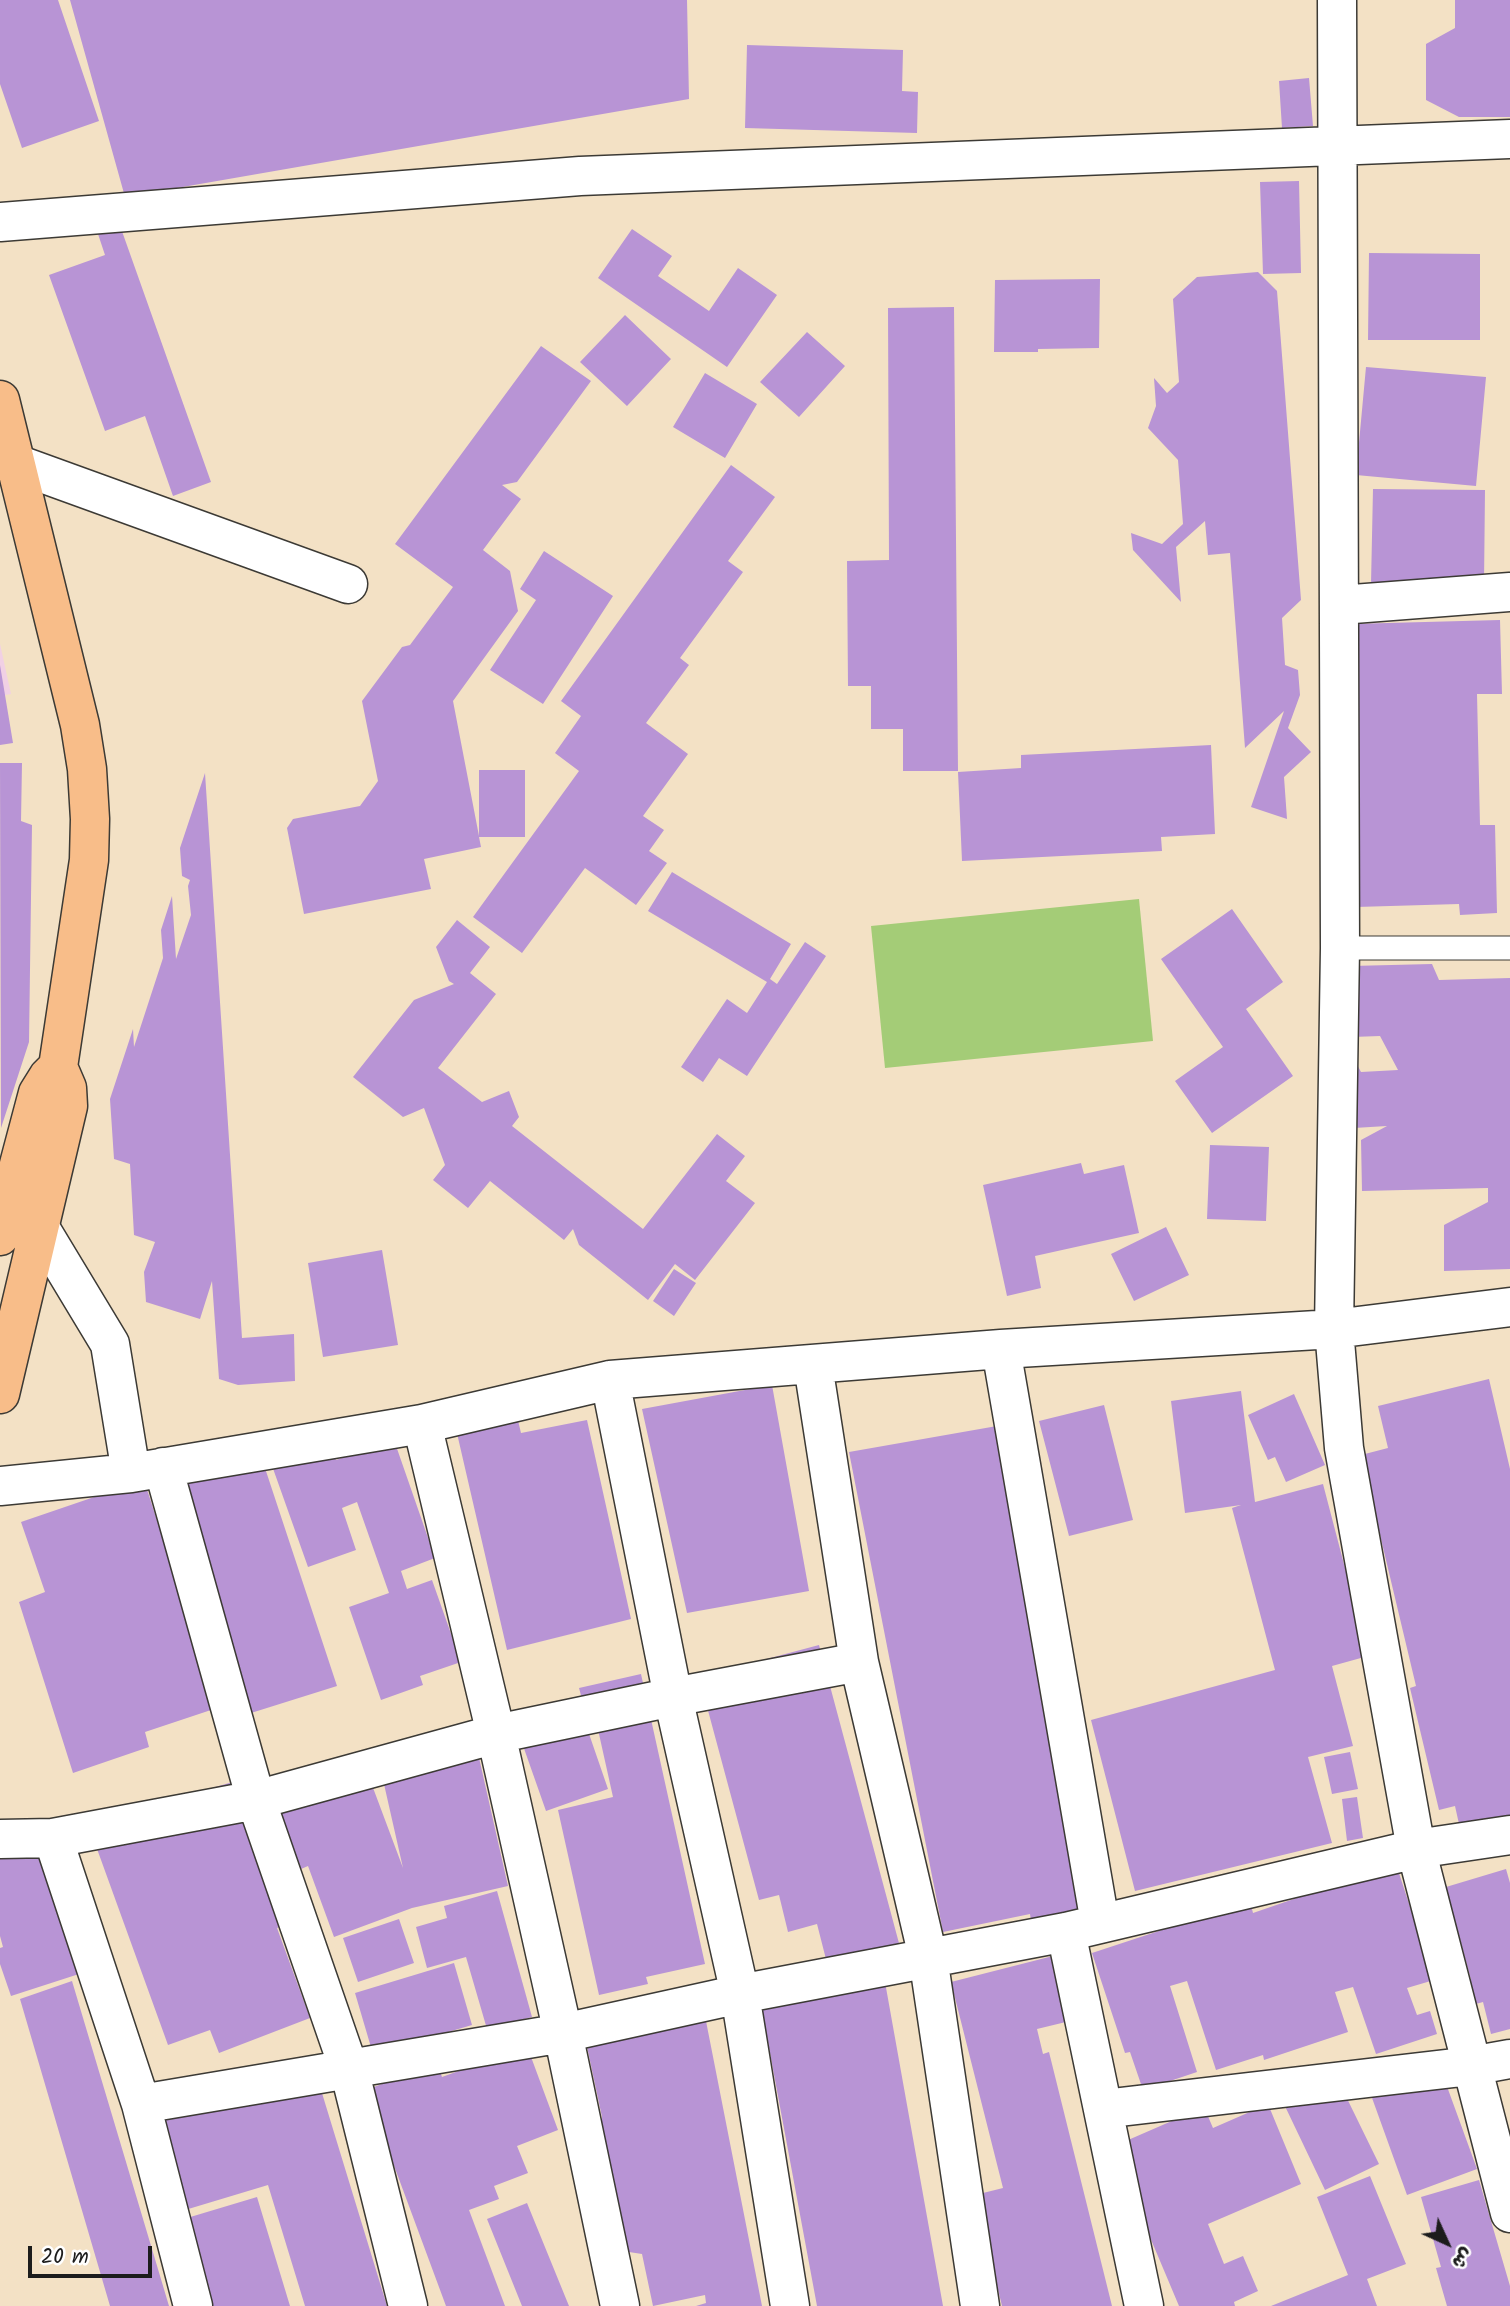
<!DOCTYPE html>
<meta charset="utf-8">
<style>
body{margin:0}
#map{position:relative;width:1510px;height:2306px;overflow:hidden;background:#f3e1c5;font-family:Kalam,"Playpen Sans Arabic",sans-serif}
canvas{display:block}
.north{position:absolute;left:1412px;top:2208px;width:70px;height:70px;-webkit-text-stroke:5px #fff;paint-order:stroke;rotate:135deg;font-size:19px;font-weight:700;line-height:28px;text-align:center;color:#1c1c1c}
.north::after{content:'';display:block;margin:auto;width:24px;height:32px;background:#1c1c1c;clip-path:polygon(50% 0,100% 100%,50% 72%,0 100%)}
.scale{position:absolute;left:28px;top:2246px;width:124px;height:32px;box-sizing:border-box;border:4px solid #1c1c1c;border-top:0;padding-left:9px;font-size:21px;line-height:24px;white-space:nowrap;color:#1c1c1c;-webkit-text-stroke:5px #fff;paint-order:stroke}
</style>
<div id="map">
<canvas width="1510" height="2306"></canvas>
<div class="north">ش</div>
<div class="scale">20 m</div>
</div>
<script>
const g = document.querySelector('canvas').getContext('2d');
g.lineJoin = 'round';
function paint(path, color) {
  g.fillStyle = color;
  g.fill(path, 'evenodd');
}
function poly(rows) {
  const path = new Path2D();
  for (const r of rows) {
    path.moveTo(r[0], r[1]);
    for (let i = 2; i < r.length; i += 2) path.lineTo(r[i], r[i + 1]);
  }
  return path;
}
function stroke(path, color, width, dash) {
  g.strokeStyle = color;
  g.lineWidth = width;
  g.lineCap = dash ? 'butt' : 'round';
  g.setLineDash(dash || []);
  g.stroke(path);
}
const built = poly([
 [0,644,11,694,0,696]
]);
const green = poly([
 [1139,899,1153,1041,885,1068,871,926]
]);
const building = poly([
 [0,0,58,0,99,121,22,148,0,84],
 [70,0,687,0,689,99,125,197],
 [1455,0,1510,0,1510,117,1459,117,1426,100,1426,44,1455,28],
 [747,45,903,50,902,91,918,92,917,133,745,128],
 [1309,78,1313,126,1282,128,1279,81],
 [1299,181,1301,273,1263,274,1260,182],
 [118,220,211,482,173,496,145,416,105,431,49,275,105,255,96,228],
 [632,229,672,256,658,276,709,311,738,268,777,295,727,367,598,278],
 [1369,253,1480,254,1480,340,1368,340],
 [1258,272,1277,291,1301,600,1282,618,1285,665,1298,670,1300,695,1288,728,1311,752,1284,777,1287,819,1251,807,1284,711,1245,748,1230,553,1208,555,1205,521,1176,547,1181,602,1133,550,1131,533,1162,544,1183,524,1178,460,1148,428,1156,406,1154,378,1167,393,1179,382,1173,299,1197,277],
 [1100,279,1099,348,1038,349,1038,352,994,352,995,280],
 [954,307,958,771,903,771,903,729,871,729,871,686,848,686,847,561,889,560,888,308],
 [625,315,671,359,627,406,580,362],
 [807,332,845,366,799,417,760,382],
 [541,346,591,381,517,482,502,485,521,499,483,550,510,571,518,611,453,701,479,836,479,770,525,770,525,837,479,837,481,847,424,859,431,889,304,914,287,828,293,819,360,806,378,781,362,701,402,647,410,645,453,587,395,544],
 [1366,367,1486,377,1476,486,1356,475],
 [705,373,757,404,725,458,673,427],
 [731,465,775,497,728,561,743,572,680,658,689,665,646,723,688,754,643,816,664,830,649,851,667,863,636,905,585,868,522,953,473,917,579,771,555,753,581,716,561,701],
 [1373,489,1485,490,1484,584,1371,584],
 [544,551,613,596,543,704,490,670,536,600,520,589],
 [1500,620,1502,694,1477,694,1480,825,1495,825,1497,913,1460,915,1459,904,1356,907,1350,624],
 [0,665,13,743,0,745],
 [1211,745,1215,834,1161,837,1162,851,962,861,958,772,1021,768,1021,755],
 [0,763,22,763,21,821,32,825,29,1042,1,1128],
 [205,773,242,1338,294,1334,295,1381,238,1385,219,1379,212,1281,200,1319,146,1302,144,1272,155,1242,134,1235,130,1164,114,1159,110,1099,133,1029,134,1047,163,958,161,930,172,896,176,959,191,915,188,886,190,880,182,876,180,848],
 [672,872,791,944,770,979,777,984,805,942,826,956,747,1076,719,1058,703,1082,681,1067,727,999,747,1013,767,982,648,911],
 [1232,909,1283,982,1246,1009,1293,1076,1212,1133,1175,1081,1223,1047,1161,959],
 [457,920,490,947,470,973,496,994,438,1068,482,1102,509,1091,519,1117,512,1126,643,1229,717,1134,745,1156,726,1181,755,1203,695,1280,675,1264,648,1300,579,1245,573,1229,564,1240,490,1181,468,1208,433,1180,445,1165,424,1108,403,1117,353,1077,414,1000,454,984,449,981,436,947],
 [1432,964,1439,980,1510,978,1510,1269,1444,1271,1444,1225,1488,1202,1488,1188,1362,1191,1361,1140,1387,1126,1354,1128,1347,1046,1361,1072,1398,1070,1380,1036,1352,1037,1351,966],
 [1210,1145,1269,1147,1266,1221,1207,1219],
 [1081,1163,1084,1174,1124,1165,1139,1233,1035,1256,1041,1288,1007,1296,983,1185],
 [1166,1227,1189,1275,1134,1301,1111,1254],
 [382,1250,398,1345,323,1357,308,1263],
 [674,1269,696,1283,674,1316,653,1301],
 [1489,1379,1510,1469,1510,1821,1461,1833,1455,1806,1439,1810,1410,1688,1416,1686,1361,1455,1388,1448,1378,1406],
 [772,1385,809,1591,687,1613,642,1409],
 [1241,1391,1255,1502,1323,1484,1368,1656,1332,1666,1353,1746,1308,1757,1332,1843,1135,1891,1091,1720,1275,1670,1232,1508,1241,1505,1185,1513,1171,1401],
 [1294,1394,1325,1465,1286,1482,1275,1457,1268,1460,1248,1415],
 [514,1404,521,1433,587,1420,631,1619,507,1650,453,1416],
 [1104,1405,1133,1520,1069,1536,1039,1421],
 [324,1425,336,1460,394,1440,435,1558,401,1571,407,1589,432,1580,461,1662,420,1676,423,1685,381,1700,349,1607,389,1593,357,1502,342,1508,356,1550,308,1567,265,1446],
 [997,1426,1095,1918,1033,1933,1030,1914,943,1932,849,1452],
 [262,1459,337,1686,251,1713,171,1478],
 [144,1480,217,1708,145,1732,149,1747,73,1773,19,1602,45,1592,21,1522],
 [819,1645,900,1947,828,1967,817,1924,788,1932,779,1895,759,1900,699,1677],
 [641,1674,705,1964,646,1977,648,1984,599,1995,558,1810,613,1797,597,1725,587,1728,608,1789,546,1811,514,1720,582,1699,579,1688],
 [475,1740,508,1886,412,1908,334,1937,308,1866,301,1869,274,1795,363,1761,403,1868,379,1762],
 [1350,1752,1358,1789,1332,1794,1324,1757],
 [236,1781,284,1925,277,1928,310,2018,219,2053,210,2030,168,2045,88,1824],
 [1357,1797,1363,1838,1347,1841,1342,1799],
 [35,1838,79,1974,11,1996,0,1964,0,1948,3,1947,0,1936,0,1839],
 [1396,1864,1434,1980,1407,1988,1417,2015,1430,2011,1437,2034,1376,2054,1353,1987,1335,1992,1348,2032,1264,2060,1263,2055,1216,2070,1187,1981,1170,1986,1197,2072,1143,2090,1130,2052,1125,2053,1092,1953,1250,1901,1253,1913],
 [1506,1869,1510,1883,1510,2029,1491,2034,1483,2002,1465,2007,1458,1983,1471,1980,1446,1887],
 [497,1891,532,2017,487,2029,466,1957,427,1968,416,1927,447,1918,444,1906],
 [399,1919,414,1963,358,1982,343,1938],
 [1053,1956,1070,2021,1037,2029,1043,2054,1049,2052,1112,2306,1002,2306,975,2195,1003,2188,951,1982],
 [454,1963,472,2025,373,2054,355,1993],
 [72,1981,169,2306,110,2306,20,1999],
 [885,1982,943,2306,817,2306,762,2010],
 [705,2016,762,2306,696,2306,706,2303,705,2295,653,2306,642,2254,616,2250,601,2124,602,2117,586,2042],
 [527,2046,558,2130,517,2146,528,2173,494,2186,499,2199,469,2210,505,2306,446,2306,366,2090,437,2063,442,2077],
 [1437,2059,1477,2169,1407,2195,1367,2084],
 [1336,2076,1379,2164,1325,2190,1283,2102],
 [318,2080,387,2306,305,2306,268,2185,185,2210,157,2110],
 [1268,2104,1301,2184,1208,2224,1224,2264,1243,2256,1258,2291,1234,2302,1235,2306,1179,2306,1112,2147,1204,2107,1213,2128],
 [1370,2176,1406,2264,1367,2279,1377,2306,1271,2306,1348,2275,1317,2197],
 [1479,2180,1510,2286,1510,2306,1447,2306,1436,2268,1441,2267,1421,2197],
 [257,2197,290,2306,212,2306,187,2218],
 [527,2203,569,2306,522,2306,487,2219]
]);
const service = poly([
 [1340,948,1510,948]
]);
const minor = poly([
 [1337,0,1340,948,1334,1329,1344,1448,1416,1849,1510,2213],
 [0,222,580,176,1510,139],
 [14,463,348,584],
 [1340,605,1510,592],
 [40,1228,110,1344,131,1473],
 [1001,1349,1100,1923],
 [813,1365,859,1662,928,1957,980,2306],
 [610,1380,673,1697,740,1994,790,2306],
 [422,1424,496,1734,563,2033,620,2306],
 [163,1467,256,1800,349,2069,408,2306],
 [0,1486,131,1473,422,1424,610,1380,1001,1349,1334,1329,1510,1307],
 [53,1838,141,2104,193,2306],
 [0,1839,53,1838,256,1800,496,1734,673,1697,859,1662],
 [1066,1932,1144,2306],
 [141,2104,563,2033,740,1994,1066,1932,1416,1849,1510,1835],
 [1103,2109,1471,2066,1510,2059]
]);
const primary = poly([
 [0,400,80,725,87,769,90,819,89,860,58,1067,67,1088,68,1106,0,1394],
 [0,1236,38,1093,48,1077,58,1067]
]);
paint(built, '#f1d0e4');
paint(green, '#a4cc77');
paint(building, '#b894d5');
stroke(service, '#3c3a35', 25);
stroke(minor, '#3c3a35', 41);
stroke(primary, '#3c3a35', 41);
stroke(service, '#fff', 23);
stroke(minor, '#fff', 38);
stroke(primary, '#f8bd89', 38);
</script>
